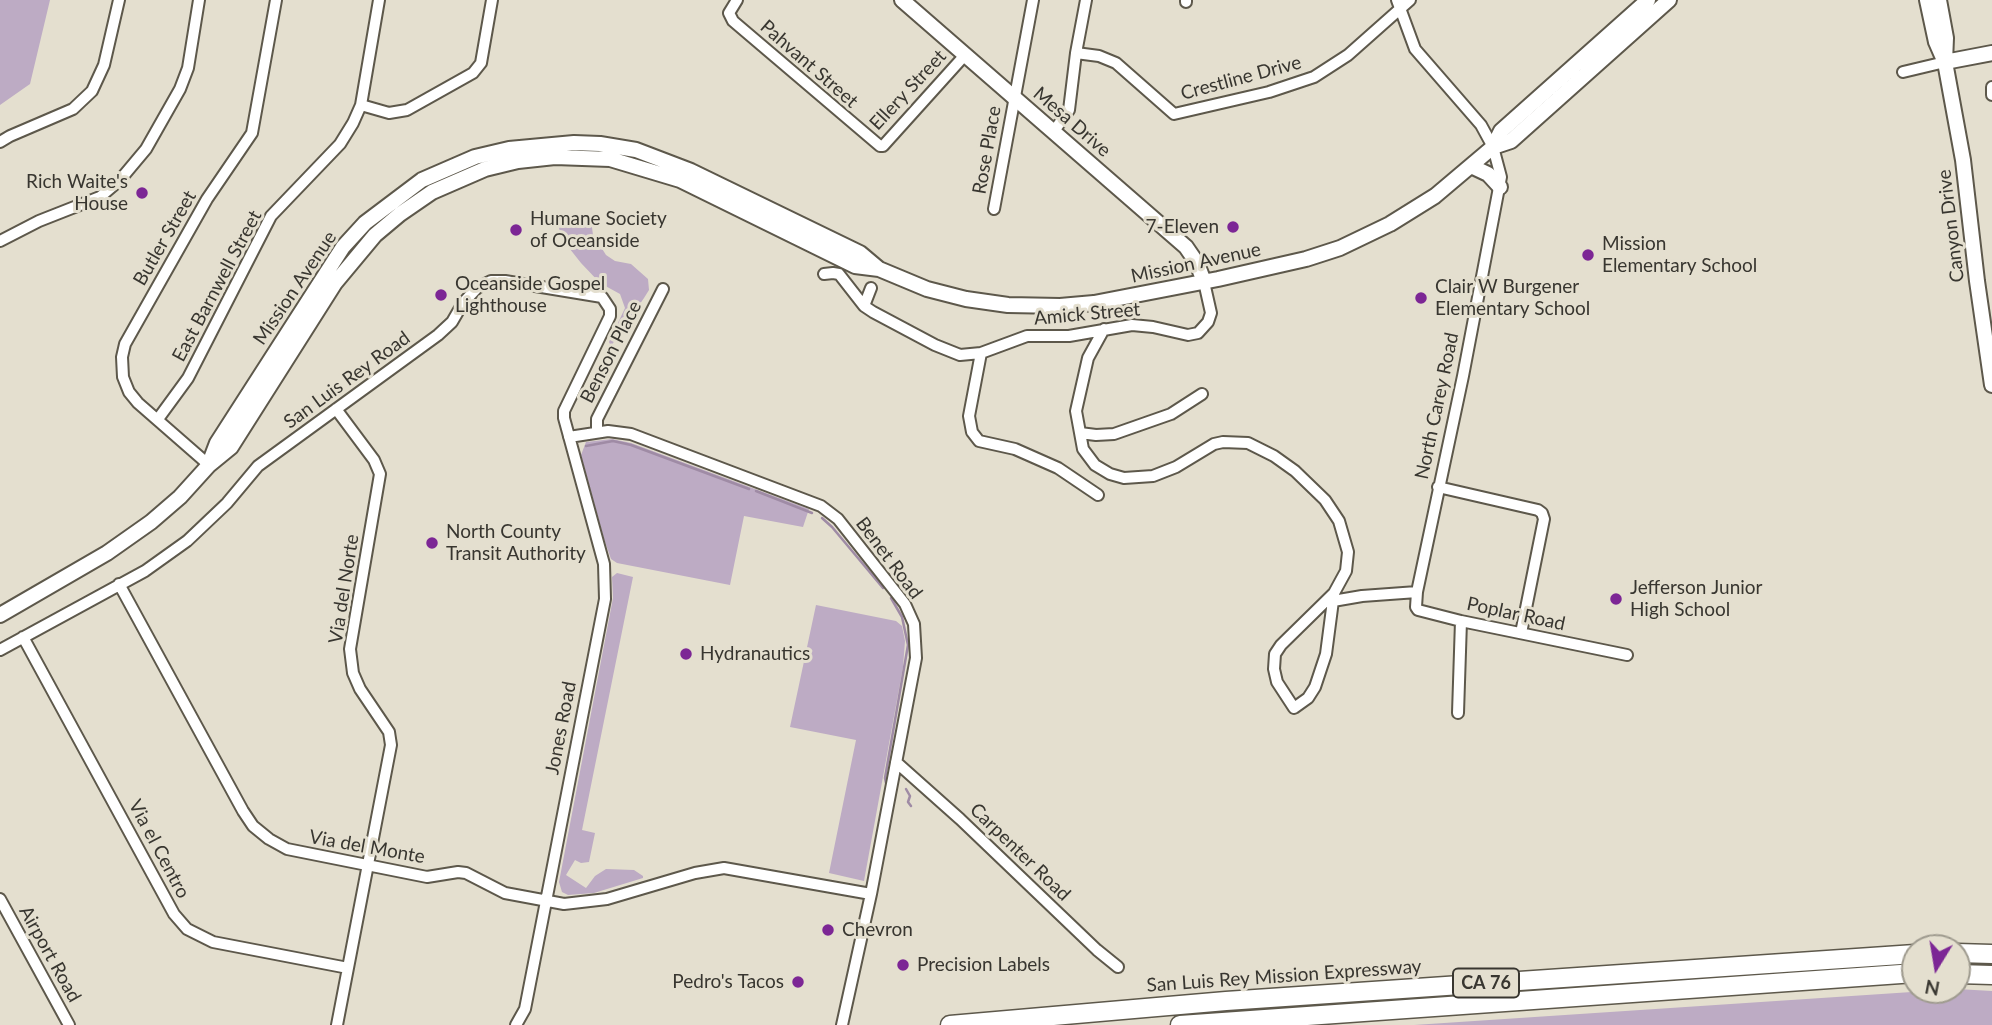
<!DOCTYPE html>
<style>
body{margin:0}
#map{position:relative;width:1992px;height:1025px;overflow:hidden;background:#e4dfcf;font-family:Lato,sans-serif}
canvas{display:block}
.north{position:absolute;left:1901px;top:934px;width:70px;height:70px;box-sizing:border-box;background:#e4dfcf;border:2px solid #9f9b8f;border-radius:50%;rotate:191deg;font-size:19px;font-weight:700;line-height:28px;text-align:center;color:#383630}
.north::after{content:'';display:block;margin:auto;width:24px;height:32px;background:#7c2695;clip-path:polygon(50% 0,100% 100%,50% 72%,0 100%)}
</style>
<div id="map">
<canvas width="1992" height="1025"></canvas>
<div class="north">N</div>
</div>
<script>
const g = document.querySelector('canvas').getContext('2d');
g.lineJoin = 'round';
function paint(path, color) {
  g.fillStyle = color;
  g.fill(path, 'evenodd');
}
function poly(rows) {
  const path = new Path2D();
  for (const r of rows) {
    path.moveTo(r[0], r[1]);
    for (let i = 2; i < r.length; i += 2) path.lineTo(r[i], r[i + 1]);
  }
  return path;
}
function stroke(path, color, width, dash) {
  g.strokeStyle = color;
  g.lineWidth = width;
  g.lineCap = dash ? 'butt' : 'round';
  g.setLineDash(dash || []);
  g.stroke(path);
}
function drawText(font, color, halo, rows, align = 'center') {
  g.font = font + ' Lato,sans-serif';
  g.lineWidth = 6;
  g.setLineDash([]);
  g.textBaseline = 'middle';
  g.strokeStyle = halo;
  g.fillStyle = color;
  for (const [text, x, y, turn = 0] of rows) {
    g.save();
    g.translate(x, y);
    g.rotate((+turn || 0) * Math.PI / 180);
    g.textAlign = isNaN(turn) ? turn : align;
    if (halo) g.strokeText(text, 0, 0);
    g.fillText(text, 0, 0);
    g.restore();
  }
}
const green = poly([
 [0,0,50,0,30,84,0,105],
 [586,214,591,220,593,235,602,237,601,247,606,255,615,261,631,264,648,279,649,290,644,298,611,346,609,342,625,308,620,294,600,283,581,263,562,239,559,228,562,219],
 [612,439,631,443,809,509,803,527,744,516,730,585,617,563,611,559,604,539,581,455,586,442],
 [617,573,633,577,582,830,595,833,589,862,581,863,575,860,566,875,586,888,595,876,606,869,634,870,643,876,643,878,594,893,568,895,562,892,559,882,613,598,612,577],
 [816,605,896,621,902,626,905,641,903,667,864,881,829,873,856,740,790,727],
 [1957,989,1992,991,1992,1025,1414,1025]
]);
const stream = poly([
 [586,446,613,441,631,445,749,489],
 [756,491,812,513],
 [822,518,832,527,883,588],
 [886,783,885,778,908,645,902,617,891,598],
 [906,789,910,796,908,802,911,806]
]);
const minor = poly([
 [737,0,729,13,733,21,880,146,883,146,965,55],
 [1397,0,1415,49,1481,125,1493,147,1501,177,1463,376,1417,592,1416,607,1418,610,1461,621,1627,655],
 [1186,2,1186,0],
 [1076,53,1099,56,1116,63,1174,114,1269,92,1314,77,1348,55,1410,0],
 [1903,72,1945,62],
 [1992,87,1992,95],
 [361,105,389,113,407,110,473,73,481,63,492,0],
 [1054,131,1069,110,1076,53,1086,0],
 [0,142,10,136,73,109,92,91,104,65,119,0],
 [994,209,1033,0],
 [0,241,39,221,100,197,120,180,146,149,180,89,188,68,199,0],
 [824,274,833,273,839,274,864,306,873,312,935,345,960,355,981,353,1027,336,1069,336,1132,325,1153,327,1188,335,1198,333,1208,322,1211,313,1204,282],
 [864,306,871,288],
 [1104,329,1088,358,1076,411,1083,449,1095,465,1110,474,1124,478,1153,476,1176,467,1214,444,1223,442,1248,443,1274,456,1295,471,1325,500,1339,521,1348,552,1346,571,1334,593,1281,645,1275,654,1274,669,1277,682,1294,708,1308,698,1315,687,1326,654,1334,593],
 [981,353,969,416,972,432,979,441,1015,449,1058,468,1098,495],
 [336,409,374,460,380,474,350,649,353,673,360,689,389,732,391,745,337,1025],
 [158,419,188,378,271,216,340,144,353,123,361,105,379,0],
 [597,432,597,419,663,289],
 [1080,433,1096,435,1114,434,1171,414,1202,394],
 [569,437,608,431,631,434,821,506,838,519,905,604,914,624,916,658,871,894,842,1025],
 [209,465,138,403,129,392,123,377,122,357,125,344,207,199,252,133,276,0],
 [1438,487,1538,510,1542,513,1544,519,1521,633],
 [119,584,243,811,253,826,269,839,287,849,427,877,458,872,466,873,505,893,564,904,607,899,695,873,724,868,871,894],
 [1333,601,1362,596,1417,592],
 [23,637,174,914,187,929,213,942,348,968],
 [0,650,145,571,187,541,227,503,258,466,438,335,452,322,463,303,477,288,491,281,505,281,602,297,610,309,610,316,564,411,564,418,604,564,605,599,525,1009,516,1025],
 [1458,713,1461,621],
 [896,762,960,819,1097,950,1118,967],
 [0,899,69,1025]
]);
const major = poly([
 [902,0,1186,247,1197,263,1204,282],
 [1927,0,1936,42,1943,58],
 [1939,0,1946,38,1945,62,1963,160,1977,281,1992,385],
 [1945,62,1992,53],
 [1493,147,1501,131,1648,0],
 [1471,166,1488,174,1500,187],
 [209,464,217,443,343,247,365,223,422,180,475,157,509,149,574,143,600,144,636,150,691,171,860,253,879,269],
 [0,615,107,553,151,522,180,497,209,465,231,447,335,283,375,235,400,214,432,192,485,169,518,161,555,157,610,159,680,180,855,266,879,269,927,289,966,299,1008,305,1060,306,1094,303,1218,279,1306,259,1340,248,1390,224,1435,196,1493,147,1511,141,1669,0]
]);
const highway = poly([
 [1957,953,1992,954],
 [1957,974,1992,975],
 [950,1025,1226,1001,1915,954],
 [1180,1025,1915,973]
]);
const markers = [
 [142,193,7,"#7c2695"],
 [1233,227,7,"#7c2695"],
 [516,230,7,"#7c2695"],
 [1588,255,7,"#7c2695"],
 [441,295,7,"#7c2695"],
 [1421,298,7,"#7c2695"],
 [432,543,7,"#7c2695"],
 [1616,599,7,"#7c2695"],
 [686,654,7,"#7c2695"],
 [828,930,7,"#7c2695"],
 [903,965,7,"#7c2695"],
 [798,982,7,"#7c2695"]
];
const shields = [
 [1486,983,66]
];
const shieldNames = [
 ["CA 76",1486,983]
];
const streetNames = [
 ["Pahvant Street",809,64,41],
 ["Crestline Drive",1241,78,-15],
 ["Ellery Street",908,90,-47],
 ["Mesa Drive",1072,122,41],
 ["Rose Place",987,150,-80],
 ["Canyon Drive",1951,226,-97],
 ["Butler Street",165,238,-60],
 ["Mission Avenue",1196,263,-12],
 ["East Barnwell Street",217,286,-62],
 ["Mission Avenue",295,288,-56],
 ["Amick Street",1087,314,-5],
 ["Benson Place",611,352,-63],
 ["San Luis Rey Road",347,380,-36],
 ["North Carey Road",1437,406,-78],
 ["Benet Road",889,558,53],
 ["Via del Norte",344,589,-81],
 ["Poplar Road",1516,614,12],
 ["Jones Road",561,728,-79],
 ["Via del Monte",367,847,10],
 ["Via el Centro",159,849,62],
 ["Carpenter Road",1020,852,44],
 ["Airport Road",50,954,61],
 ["San Luis Rey Mission Expressway",1284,976,-4]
];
const poiNames = [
 ["Rich Waite's",128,182,"right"],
 ["House",128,204,"right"],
 ["Humane Society",530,219],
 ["of Oceanside",530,241],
 ["7-Eleven",1219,227,"right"],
 ["Mission",1602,244],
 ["Elementary School",1602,266],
 ["Oceanside Gospel",455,284],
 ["Lighthouse",455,306],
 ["Clair W Burgener",1435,287],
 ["Elementary School",1435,309],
 ["North County",446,532],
 ["Transit Authority",446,554],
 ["Jefferson Junior",1630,588],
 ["High School",1630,610],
 ["Hydranautics",700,654],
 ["Chevron",842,930],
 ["Precision Labels",917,965],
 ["Pedro's Tacos",784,982,"right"]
];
paint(green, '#bdabc4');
stroke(stream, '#9f8ba5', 2.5);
stroke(minor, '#5d584b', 14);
stroke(major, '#5d584b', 18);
stroke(highway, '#5d584b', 21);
stroke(minor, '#fff', 10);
stroke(major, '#fff', 14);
stroke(highway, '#fff', 18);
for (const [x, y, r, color] of markers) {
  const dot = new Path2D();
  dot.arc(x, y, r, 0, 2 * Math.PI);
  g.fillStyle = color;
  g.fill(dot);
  stroke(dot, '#e4dfcf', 2.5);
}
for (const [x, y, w] of shields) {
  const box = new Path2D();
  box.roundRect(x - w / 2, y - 14.5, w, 29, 5);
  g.fillStyle = '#e4dfcf';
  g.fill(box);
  stroke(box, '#383630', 2);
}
drawText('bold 18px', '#383630', null, shieldNames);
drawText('19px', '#383630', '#e4dfcf', streetNames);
drawText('19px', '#383630', '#e4dfcf', poiNames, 'left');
</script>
